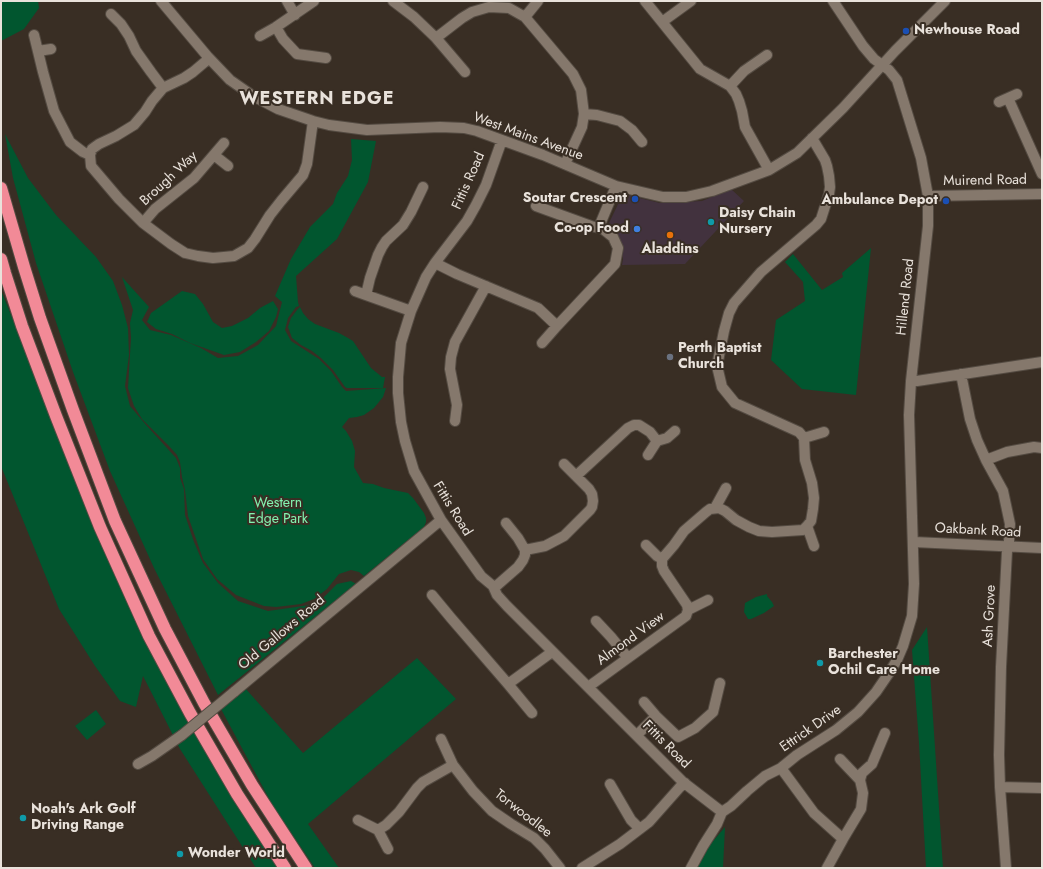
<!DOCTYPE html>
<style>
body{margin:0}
#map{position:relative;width:1043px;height:869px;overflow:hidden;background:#392e24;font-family:Jost,sans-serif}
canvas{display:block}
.frame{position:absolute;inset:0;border:2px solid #e9e2db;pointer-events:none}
</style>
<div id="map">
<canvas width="1043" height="869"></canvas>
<div class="frame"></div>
</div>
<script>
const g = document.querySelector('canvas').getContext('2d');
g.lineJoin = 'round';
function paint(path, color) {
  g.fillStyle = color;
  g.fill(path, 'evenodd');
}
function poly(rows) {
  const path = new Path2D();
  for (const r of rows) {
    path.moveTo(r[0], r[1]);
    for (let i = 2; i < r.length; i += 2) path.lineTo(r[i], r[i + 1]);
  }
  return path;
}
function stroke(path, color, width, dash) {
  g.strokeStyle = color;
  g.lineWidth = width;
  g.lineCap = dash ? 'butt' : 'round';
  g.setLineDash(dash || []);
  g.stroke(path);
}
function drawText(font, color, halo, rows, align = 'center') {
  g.font = font + ' Jost,sans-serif';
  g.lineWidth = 4;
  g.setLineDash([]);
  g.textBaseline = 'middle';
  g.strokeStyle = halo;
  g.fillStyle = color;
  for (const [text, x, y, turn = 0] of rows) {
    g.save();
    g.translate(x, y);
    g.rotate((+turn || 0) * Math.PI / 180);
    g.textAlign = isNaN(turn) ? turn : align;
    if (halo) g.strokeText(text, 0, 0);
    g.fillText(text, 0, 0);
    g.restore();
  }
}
const commercial = poly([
 [731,189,744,201,685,264,622,265,623,259,620,240,608,225,623,194,660,203,702,201]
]);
const green = poly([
 [1,1,38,1,39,8,24,29,1,41],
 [5,134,28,178,56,215,96,257,113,281,122,305,128,328,129,355,125,386,130,406,147,426,176,458,180,468,180,478,184,489,185,515,194,542,203,563,218,583,238,601,268,611,317,604,337,584,351,581,356,584,218,695,154,568,110,471,73,372,36,263,13,178],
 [351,139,376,141,368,182,337,239,296,276,298,302,299,306,296,307,288,318,285,330,291,341,319,359,331,371,342,387,346,391,386,388,383,397,374,408,364,415,357,417,349,418,342,427,346,431,352,441,355,451,354,467,363,483,373,484,384,488,408,493,413,498,424,513,426,518,426,522,424,527,364,576,359,572,351,570,339,574,327,589,314,599,301,604,276,607,264,606,236,595,217,579,203,559,188,516,185,490,182,477,180,462,177,455,169,446,142,419,134,406,128,388,131,338,130,323,133,310,122,277,149,307,142,320,150,330,171,335,201,348,218,358,238,356,258,345,276,326,282,302,275,296,291,259,310,227,333,204,337,193,348,176,352,160],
 [871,248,856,395,802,389,771,360,776,320,805,301,803,282,785,262,793,254,822,290,843,277,842,273],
 [1,290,81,489,146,628,183,712,282,868,256,868,180,749,143,676,136,707,120,701,95,666,59,609,1,466],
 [182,291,195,294,203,304,213,322,222,328,232,326,248,318,260,308,273,301,278,309,276,317,269,331,256,342,240,352,224,355,190,343,172,334,156,329,147,322,151,313],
 [300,307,303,313,308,319,315,324,339,333,348,338,353,341,371,368,382,377,385,377,383,388,347,388,345,387,333,370,321,358,312,351,301,345,292,338,288,327,291,318,297,310],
 [767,594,767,596,772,602,774,606,764,613,751,619,748,619,744,612,745,603,756,597],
 [927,627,943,868,926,868,919,743,912,650],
 [417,658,456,699,308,824,339,868,315,868,273,806,221,709,245,688,303,753],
 [96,710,106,724,87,740,75,726],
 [725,827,723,868,697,868,708,847]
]);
const minor = poly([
 [161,1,208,57,230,80,253,96,278,109,313,121,329,125,367,130,440,127,464,128,477,131,543,155,616,186,663,197,686,197,712,191,769,170,797,153,843,108,895,51,945,1],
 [287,1,295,15],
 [314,1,276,27,283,39,297,54,326,58],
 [393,1,414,17,436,38,462,18,472,12,489,7,509,8,525,17,573,74,581,90,584,114,582,127,565,164],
 [645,1,700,69,730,86,736,94,739,101,742,111,745,127,769,170],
 [111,14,121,24,129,36,136,51,151,72,163,88],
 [525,17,538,1],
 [662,22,691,1],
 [34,35,43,72,54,111,70,142,83,152,90,155,91,166,119,199,143,223,171,244,185,253,198,256,213,258,224,257,234,256,248,248,255,239,270,215,281,201,303,175,307,164,313,121],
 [260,36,276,27],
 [436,38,465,72],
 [38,51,51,49],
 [730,86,744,71,767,55],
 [1008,98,1042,174],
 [999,102,1017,94],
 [584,114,597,115,620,121,632,130,642,142],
 [502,140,486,185,476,205,467,221,435,263,426,277,411,311,401,343,398,377,398,393,401,422,405,441,414,471,441,520,481,576,493,586,497,595,507,606,683,782,722,812],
 [90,155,92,149,99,144,116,136,134,125,145,112,152,101,163,88,184,78,193,72,206,61,208,57],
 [214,155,228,166],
 [928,196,1042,194],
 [143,223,155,209,194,178,224,143],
 [603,229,601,222,616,186],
 [435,263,457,274,538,308,557,326,615,264,618,248,613,237,603,229,591,226,536,206],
 [355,291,366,295],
 [411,311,366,295,370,278,378,255,382,247,386,241,403,225,411,212,423,187],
 [542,343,557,326],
 [961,374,970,419,977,440,986,460,1003,491,1010,524,1009,541,1007,551,1001,667,999,755,1000,787,1006,868],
 [911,381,917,381,1042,362],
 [455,421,457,405,450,369,451,357,455,342,486,286],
 [804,438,824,432],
 [648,455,657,441,667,438,675,431],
 [986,460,1007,452,1034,447,1042,448],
 [564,464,576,476],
 [715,508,726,488],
 [506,523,518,538,525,550],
 [807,526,814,546],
 [914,542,1042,548],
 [646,545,657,556,662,559],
 [494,588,518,567,523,560,525,555,525,550,545,546,564,536,590,510,592,507,593,501,592,494,589,489,576,476,628,428,634,425,639,425,650,432,657,441],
 [432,595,451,618,508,684,532,713],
 [688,610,708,600],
 [596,621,611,637,628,658],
 [508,684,552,652],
 [588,687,686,616,688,610,687,605,664,571,662,566,662,559,674,545,684,531,706,512,710,509,719,508,725,511,736,520,749,527,759,531,772,532,803,530,807,526,811,521,813,509,814,498,812,483,805,460,804,438,799,432,735,403,722,387,717,366,724,331,729,313,734,303,761,272,816,225,821,219,829,194,830,187,829,176,827,166,825,160,812,138],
 [234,692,441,520],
 [644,702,656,716,678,737,695,728,713,712,720,683],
 [637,735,656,716],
 [441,739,453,765,473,791,492,811,511,824,534,838,545,849,560,868],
 [840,759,860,780,863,793,861,809,843,839],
 [138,764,152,756,182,735],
 [781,768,814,813,843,839,827,868],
 [860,780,862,773,872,764,885,733],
 [610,784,631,820,640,829],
 [1000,787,1042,788],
 [358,820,378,830,388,849],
 [378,830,386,825,399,812,417,788,423,782,453,765],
 [582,868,620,844,649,822,680,787,685,783],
 [691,868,703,846,717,824,722,812,731,806,747,791,765,776,781,768,797,755,836,730,858,712,876,692,889,673,897,660,903,646,912,616,914,584,909,415,911,381,928,226,928,196,921,158,897,80,889,70,874,59,863,46,833,1]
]);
const highway = poly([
 [1,188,24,267,40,318,73,410,115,521,165,629,204,703,252,785,306,868],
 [1,259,5,273,22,326,56,416,100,527,149,636,190,713,237,794,285,868]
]);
const minorBridge = poly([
 [182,735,234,692]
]);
const markers = [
 [906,31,4,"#1a4fb4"],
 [635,199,4,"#1a4fb4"],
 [946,201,4,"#1a4fb4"],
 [711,222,4,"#0f9aa8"],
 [637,229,4,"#3f7fe0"],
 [670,235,4,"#e8710a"],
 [670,357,4,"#6b7280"],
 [820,663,4,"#0f9aa8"],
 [23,818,4,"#0f9aa8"],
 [180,854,4,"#0f9aa8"]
];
const poiNames = [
 ["Newhouse Road",914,31],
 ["Soutar Crescent",627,199,"right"],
 ["Ambulance Depot",938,201,"right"],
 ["Daisy Chain",719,214],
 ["Nursery",719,230],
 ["Co-op Food",629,229,"right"],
 ["Aladdins",670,250,"center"],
 ["Perth Baptist",678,349],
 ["Church",678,365],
 ["Barchester",828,655],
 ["Ochil Care Home",828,671],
 ["Noah's Ark Golf",31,810],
 ["Driving Range",31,826],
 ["Wonder World",188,854]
];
const streetNames = [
 ["West Mains Avenue",528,137,20],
 ["Brough Way",169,179,-43],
 ["Fittis Road",469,181,-66],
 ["Muirend Road",985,181,-1],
 ["Hillend Road",906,297,-84],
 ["Fittis Road",452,509,58],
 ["Oakbank Road",978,531,3],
 ["Ash Grove",990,616,-87],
 ["Old Gallows Road",282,633,-40],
 ["Almond View",631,639,-36],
 ["Ettrick Drive",811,729,-35],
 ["Fittis Road",666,745,45],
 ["Torwoodlee",523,814,38]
];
const parkNames = [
 ["Western",278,504],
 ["Edge Park",278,520]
];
const districtNames = [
 ["WESTERN EDGE",317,100]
];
paint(commercial, '#42323e');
paint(green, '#01562f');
stroke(minor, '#544b42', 12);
stroke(highway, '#544b42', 14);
stroke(minor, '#85786c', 10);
stroke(highway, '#f28a97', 12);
stroke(minorBridge, '#544b42', 12, []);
stroke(minorBridge, '#85786c', 10);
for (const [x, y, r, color] of markers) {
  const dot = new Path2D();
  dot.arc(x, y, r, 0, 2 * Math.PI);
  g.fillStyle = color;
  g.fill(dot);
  stroke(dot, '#392e24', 1.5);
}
drawText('bold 14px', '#e9e2db', '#392e24', poiNames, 'left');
drawText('14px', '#e9e2db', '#392e24', streetNames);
drawText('14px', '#83f3b0', '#392e24', parkNames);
g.letterSpacing = '1px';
drawText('bold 18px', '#e9e2db', '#392e24', districtNames);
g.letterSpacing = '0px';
</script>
